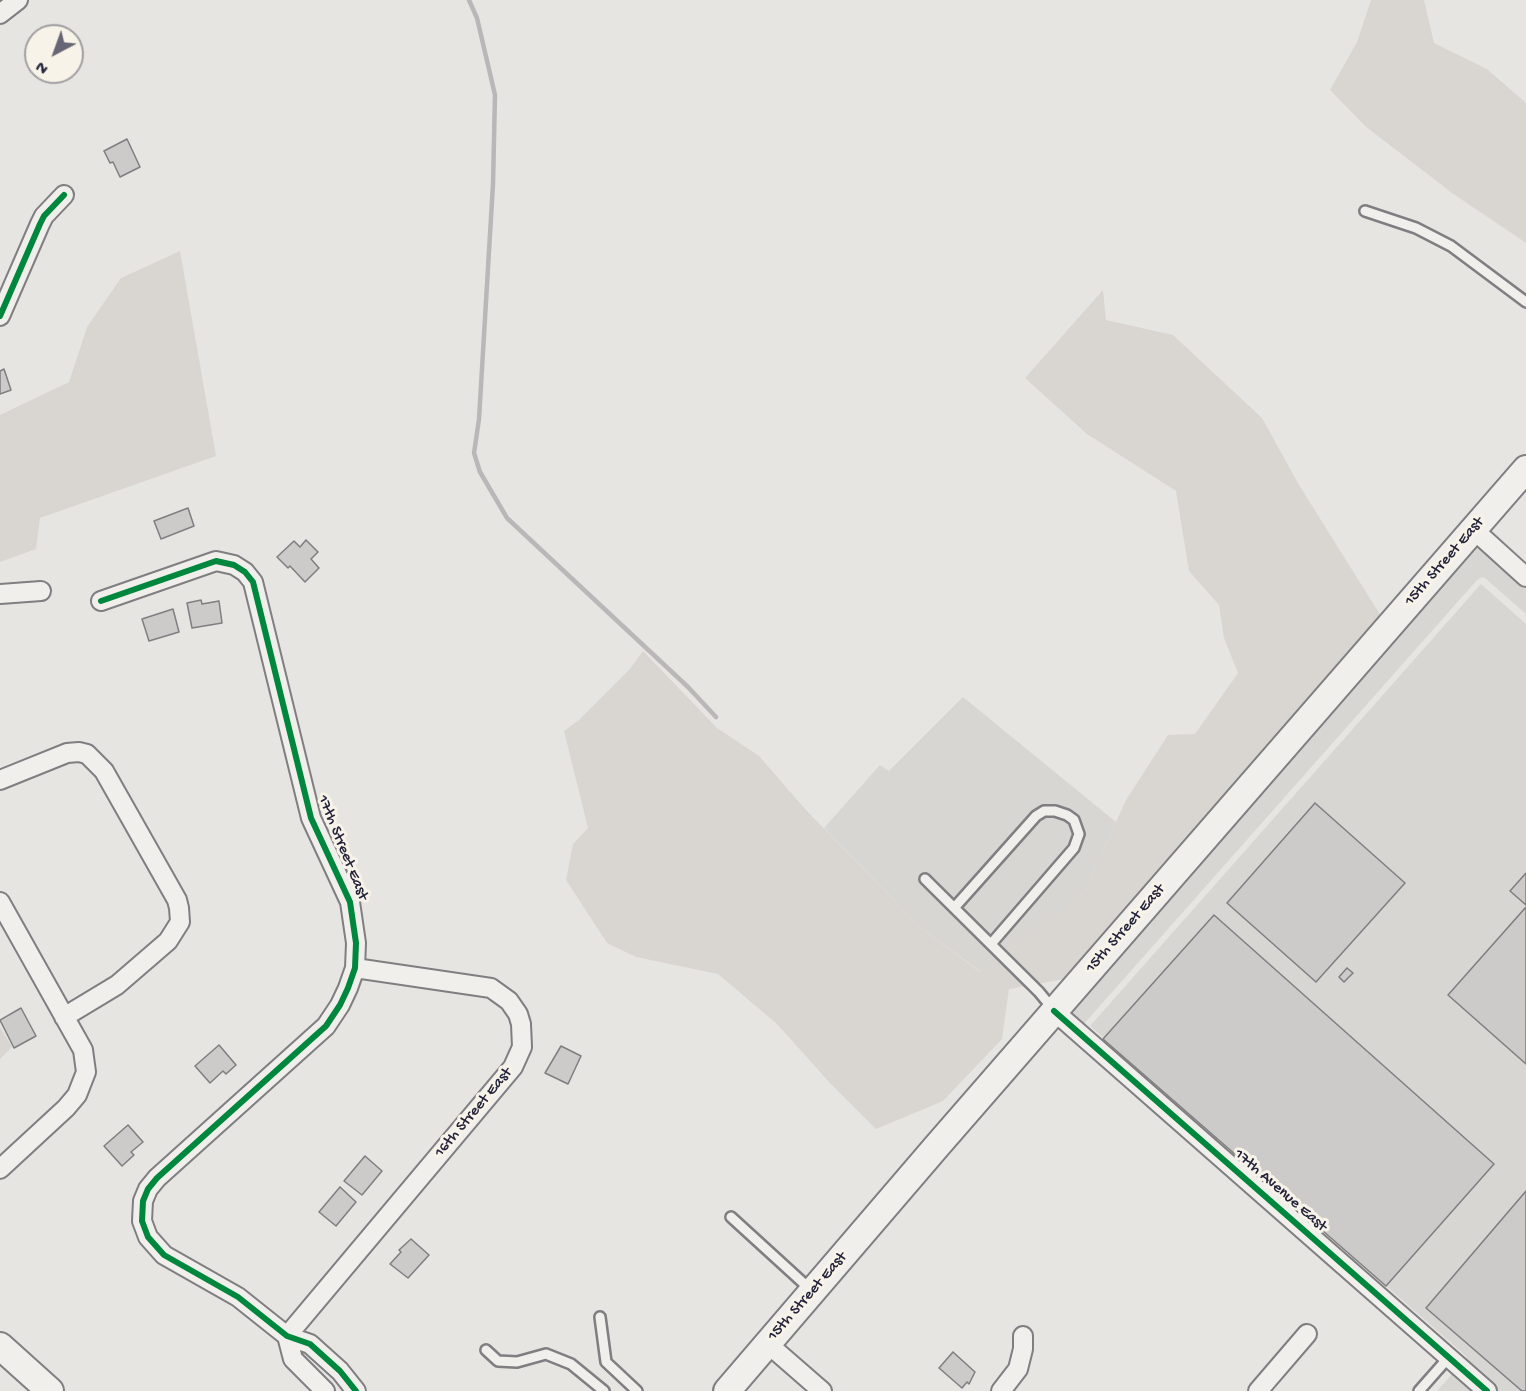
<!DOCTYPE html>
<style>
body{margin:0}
#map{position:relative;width:1526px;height:1391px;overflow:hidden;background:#e7e5e1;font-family:"Gochi Hand",sans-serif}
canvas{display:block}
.north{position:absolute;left:24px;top:24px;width:60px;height:60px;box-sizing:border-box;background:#f7f3e8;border:2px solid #a29fa3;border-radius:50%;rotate:221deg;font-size:16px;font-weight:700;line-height:24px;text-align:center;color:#22223b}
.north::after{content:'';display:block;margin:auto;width:21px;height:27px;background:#676675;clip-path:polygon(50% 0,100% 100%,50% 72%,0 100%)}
</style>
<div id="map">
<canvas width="1526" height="1391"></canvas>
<div class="north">N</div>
</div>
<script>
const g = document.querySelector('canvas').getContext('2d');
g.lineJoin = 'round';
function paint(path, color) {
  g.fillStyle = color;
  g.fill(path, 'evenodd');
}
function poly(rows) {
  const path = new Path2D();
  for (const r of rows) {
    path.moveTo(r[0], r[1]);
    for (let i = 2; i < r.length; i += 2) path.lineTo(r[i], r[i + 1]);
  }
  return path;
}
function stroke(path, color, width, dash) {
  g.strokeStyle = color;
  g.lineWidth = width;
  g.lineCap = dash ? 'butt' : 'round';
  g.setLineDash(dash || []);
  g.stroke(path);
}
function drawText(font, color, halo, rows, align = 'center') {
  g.font = font + ' "Gochi Hand",sans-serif';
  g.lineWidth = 6;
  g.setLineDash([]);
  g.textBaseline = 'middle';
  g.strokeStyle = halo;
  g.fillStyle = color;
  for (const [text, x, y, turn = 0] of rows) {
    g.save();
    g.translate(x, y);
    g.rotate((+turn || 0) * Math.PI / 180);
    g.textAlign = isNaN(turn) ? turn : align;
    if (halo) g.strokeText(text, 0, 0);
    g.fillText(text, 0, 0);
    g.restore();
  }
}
const built = poly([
 [1473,541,1526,589,1526,614,1486,579,1482,577,1477,580,1083,1025,1066,1009],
 [1481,584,1526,624,1526,1391,1437,1391,1467,1357,1090,1026],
 [963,697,1116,822,1084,892,981,972,922,929,824,828,880,765,889,771]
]);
const green = poly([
 [1371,0,1424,0,1434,43,1487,69,1526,103,1526,243,1452,193,1365,126,1330,90,1357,42],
 [180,251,216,456,40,518,36,549,0,562,0,415,69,382,87,327,121,278],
 [1103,290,1106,320,1173,335,1262,418,1299,485,1381,616,1070,978,1009,989,1002,1039,943,1101,876,1129,829,1082,777,1024,718,974,636,957,607,943,566,880,573,844,588,828,564,731,579,720,629,670,643,651,717,728,759,756,806,810,922,929,980,972,1084,892,1126,800,1168,735,1195,734,1238,673,1224,638,1219,605,1189,571,1176,491,1087,434,1025,378],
 [0,1027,12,1047,0,1059]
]);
const stream = poly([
 [469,0,477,18,495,95,493,184,479,419,474,453,480,472,507,518,688,687,716,717]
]);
const building = poly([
 [127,139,140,167,120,177,113,162,110,163,104,151,127,139],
 [4,369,11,390,0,394,0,371,4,369],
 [188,508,194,526,161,539,154,521,188,508],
 [306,540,318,552,311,559,319,568,305,582,290,566,288,568,277,557,294,541,300,547,306,540],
 [201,600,202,604,219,601,222,623,192,628,187,603,201,600],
 [173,609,179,632,149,641,142,619,173,609],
 [1315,803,1405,883,1316,982,1227,903,1315,803],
 [1526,873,1526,905,1510,891,1526,873],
 [1526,907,1526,1064,1448,995,1526,907],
 [1214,915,1494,1164,1386,1286,1103,1039,1214,915],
 [1347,968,1353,973,1344,982,1339,977,1347,968],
 [21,1008,36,1036,14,1048,0,1020,21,1008],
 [219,1045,236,1065,226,1074,223,1071,210,1083,195,1066,219,1045],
 [561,1046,581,1056,568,1084,545,1073,561,1046],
 [128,1125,143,1142,131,1152,134,1155,122,1166,104,1146,128,1125],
 [365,1156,382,1171,362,1195,344,1181,365,1156],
 [340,1187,356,1202,336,1226,319,1212,340,1187],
 [1526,1191,1526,1391,1522,1391,1426,1308,1526,1191],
 [411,1239,429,1255,408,1278,390,1264,401,1252,399,1250,411,1239],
 [953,1352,975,1372,969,1384,967,1382,962,1388,939,1368,953,1352]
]);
const lane = poly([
 [1365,211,1416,228,1451,246,1526,302],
 [925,879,1039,992,1053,1009],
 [954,908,1036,816,1044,811,1055,811,1067,815,1074,820,1079,834,1074,848,991,944],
 [731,1217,811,1290],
 [600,1317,606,1362,637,1391],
 [486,1350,498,1361,517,1362,546,1354,571,1364,604,1391],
 [1419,1391,1449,1357]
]);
const street = poly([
 [0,14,18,0],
 [0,316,40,224,44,216,64,195],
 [1473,529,1526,577],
 [0,594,41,591],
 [101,601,216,561,234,565,245,572,253,582,311,818,350,902,356,943,355,968,348,988,340,1005,326,1026,157,1178,148,1189,143,1201,142,1221,148,1237,164,1255,238,1297,287,1336,310,1344,340,1371,356,1391],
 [0,780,67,753,79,752,87,754,104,771,177,900,179,908,180,922,168,941,117,985,64,1017],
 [0,902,83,1050,86,1072,77,1095,66,1108,0,1169],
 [1054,1011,1487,1391],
 [287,1336,513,1067,522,1047,521,1024,518,1014,509,1001,491,988,355,968],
 [287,1336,293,1359,325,1391],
 [768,1344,822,1391],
 [1001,1391,1018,1369,1023,1349,1023,1336],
 [1258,1391,1307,1334]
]);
const secondary = poly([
 [0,1346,50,1391],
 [727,1391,937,1146,1526,469]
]);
const cycleway = poly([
 [0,316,40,224,44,216,64,195],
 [101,601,216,561,234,565,245,572,253,582,311,818,350,902,356,943,355,968,348,988,340,1005,326,1026,157,1178,148,1189,143,1201,142,1221,148,1237,164,1255,238,1297,287,1336,310,1344,340,1371,356,1391],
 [1054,1011,1487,1391]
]);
const streetNames = [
 ["15th Street East",1445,562,-49],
 ["17th Street East",342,848,68],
 ["15th Street East",1126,929,-49],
 ["16th Street East",474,1113,-50],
 ["17th Avenue East",1280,1191,41],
 ["15th Street East",808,1297,-49]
];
paint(built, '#d8d6d3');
paint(green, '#d9d6d2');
stroke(stream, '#bab7b8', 4.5);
paint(building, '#cdcbc9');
stroke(building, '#7f7e81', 1.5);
stroke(lane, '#7f7e81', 14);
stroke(street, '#7f7e81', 22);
stroke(secondary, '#7f7e81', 30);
stroke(lane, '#f0efeb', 9);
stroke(street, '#f0efeb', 18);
stroke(secondary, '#f0efeb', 26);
stroke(cycleway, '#00873e', 6);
drawText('16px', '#22223b', '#f7f3e8', streetNames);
</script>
